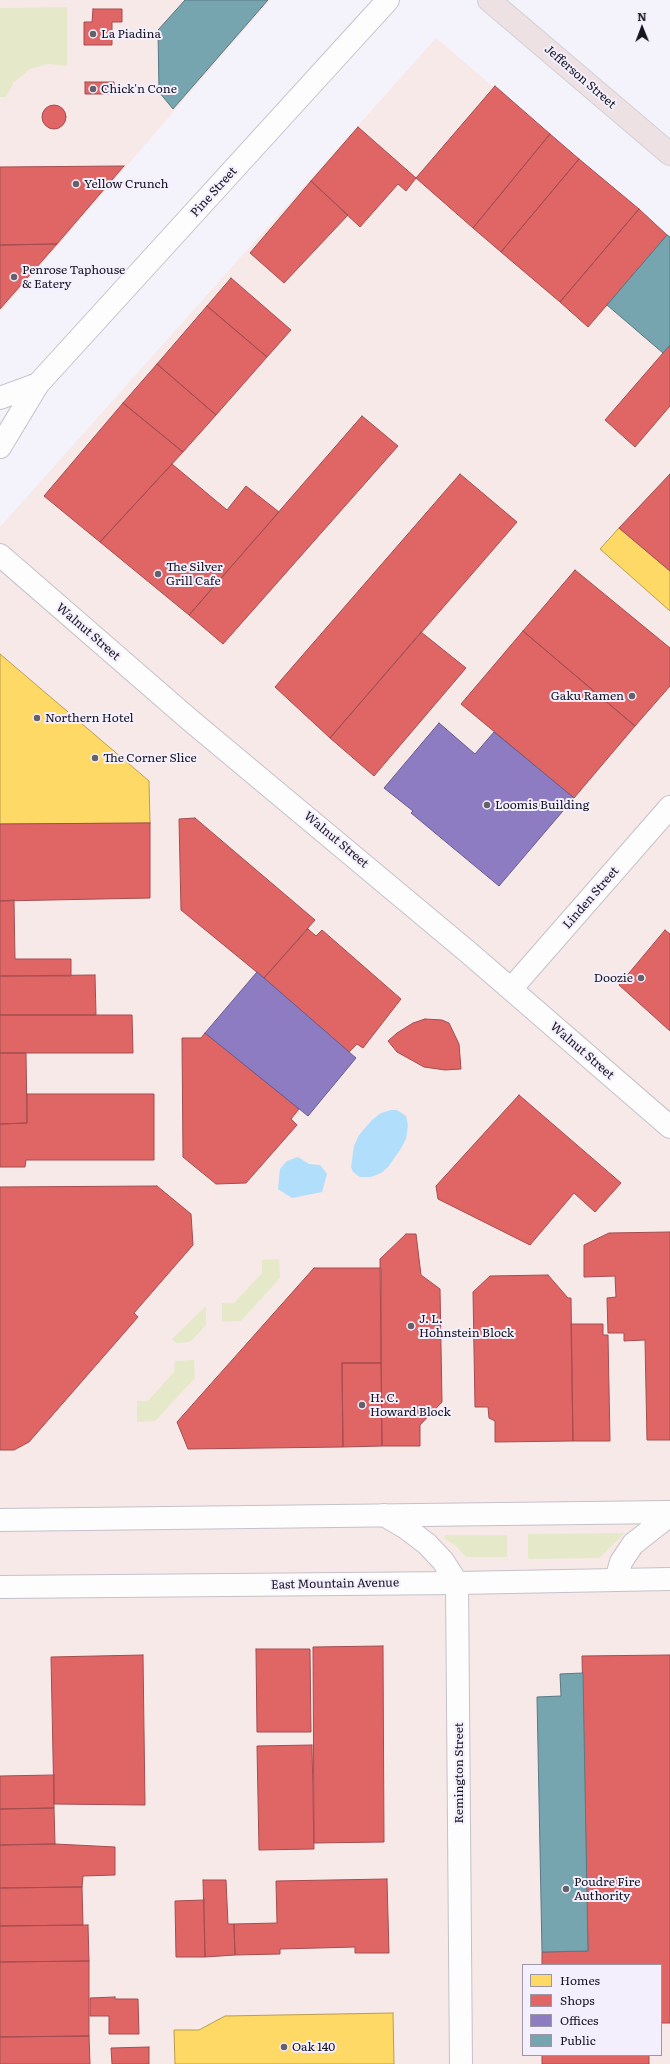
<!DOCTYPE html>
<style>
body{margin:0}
#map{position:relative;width:670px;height:2064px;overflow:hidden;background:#f4f2fa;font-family:Literata,serif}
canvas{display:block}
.legend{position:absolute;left:522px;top:1964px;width:140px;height:92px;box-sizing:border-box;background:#f3effd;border:1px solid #9b97a4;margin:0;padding:5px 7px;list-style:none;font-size:12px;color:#17131f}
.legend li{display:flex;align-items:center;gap:8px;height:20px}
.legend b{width:20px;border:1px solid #9b97a4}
.north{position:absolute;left:622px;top:8px;width:40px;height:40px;-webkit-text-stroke:3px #f3effd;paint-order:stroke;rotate:359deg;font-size:11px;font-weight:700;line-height:16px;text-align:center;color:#17131f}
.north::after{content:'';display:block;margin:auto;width:14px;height:18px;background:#17131f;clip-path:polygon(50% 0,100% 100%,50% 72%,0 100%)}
</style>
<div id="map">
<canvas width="670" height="2064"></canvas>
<ul class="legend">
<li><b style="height:11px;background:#ffd966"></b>Homes</li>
<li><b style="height:11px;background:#e06666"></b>Shops</li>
<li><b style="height:11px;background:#8e7cc3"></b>Offices</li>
<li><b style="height:11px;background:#76a5af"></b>Public</li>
</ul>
<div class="north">N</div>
</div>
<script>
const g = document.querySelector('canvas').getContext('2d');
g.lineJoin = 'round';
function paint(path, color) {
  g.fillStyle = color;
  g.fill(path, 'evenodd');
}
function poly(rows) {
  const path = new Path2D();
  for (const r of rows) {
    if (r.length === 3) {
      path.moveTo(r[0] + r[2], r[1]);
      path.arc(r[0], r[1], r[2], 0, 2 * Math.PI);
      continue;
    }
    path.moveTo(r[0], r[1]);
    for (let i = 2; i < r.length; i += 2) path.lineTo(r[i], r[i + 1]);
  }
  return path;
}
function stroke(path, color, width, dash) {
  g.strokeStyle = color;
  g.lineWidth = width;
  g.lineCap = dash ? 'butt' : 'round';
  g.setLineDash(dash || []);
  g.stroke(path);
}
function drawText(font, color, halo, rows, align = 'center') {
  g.font = font + ' Literata,serif';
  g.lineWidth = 4;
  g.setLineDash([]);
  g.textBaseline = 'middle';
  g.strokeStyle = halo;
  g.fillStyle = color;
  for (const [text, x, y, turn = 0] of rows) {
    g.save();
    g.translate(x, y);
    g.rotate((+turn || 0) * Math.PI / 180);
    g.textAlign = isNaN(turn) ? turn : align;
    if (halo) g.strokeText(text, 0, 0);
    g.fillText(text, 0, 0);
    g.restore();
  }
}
const commercial = poly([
 [0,0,270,0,0,313],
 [436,38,670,237,670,2064,0,2064,0,527],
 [523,1965,661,1965,661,2055,523,2055]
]);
const green = poly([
 [67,7,67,66,48,64,30,69,14,82,6,97,0,97,0,8],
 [279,1259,280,1278,241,1321,222,1322,222,1303,234,1303,262,1273,262,1260],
 [206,1306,206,1325,190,1342,176,1343,172,1339],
 [194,1360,195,1378,155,1421,137,1422,137,1401,148,1401,174,1372,175,1361],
 [625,1533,599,1558,530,1559,528,1558,528,1534],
 [445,1535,507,1535,507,1557,466,1557,455,1545,444,1538]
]);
const water = poly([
 [391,1110,397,1110,406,1116,408,1125,406,1139,400,1150,388,1167,381,1173,371,1177,360,1177,353,1172,351,1167,354,1146,359,1135,372,1120,381,1113],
 [298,1157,309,1164,320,1165,327,1174,322,1192,292,1198,278,1189,280,1169,287,1161]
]);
const homes = poly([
 [619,528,670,571,670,611,600,549,619,528],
 [0,654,149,781,150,823,0,824,0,654],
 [393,2013,394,2064,175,2064,174,2030,199,2030,225,2016,393,2013]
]);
const shops = poly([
 [93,9,122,9,122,22,112,22,112,45,84,45,84,22,92,22,93,9],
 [85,82,114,82,114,94,85,94,85,82],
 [495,86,550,134,473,228,416,178,495,86],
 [54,117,12],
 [358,127,416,178,406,191,398,184,360,227,311,181,358,127],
 [550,134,579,159,501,252,473,228,550,134],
 [579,159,639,209,560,302,501,252,579,159],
 [124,166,57,244,0,245,0,167,124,166],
 [311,181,348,215,284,283,250,253,311,181],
 [639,209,667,235,588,327,560,302,639,209],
 [57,244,0,309,0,245,57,244],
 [231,278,291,330,267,357,207,306,231,278],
 [207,306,267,357,216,415,157,364,207,306],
 [670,345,670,406,635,447,605,420,670,345],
 [157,364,216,415,183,452,123,403,157,364],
 [123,403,183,452,100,542,44,496,123,403],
 [362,416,398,446,223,644,189,615,362,416],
 [172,464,227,510,246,486,279,512,189,615,100,542,172,464],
 [460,474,517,522,330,738,275,687,460,474],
 [670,474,670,571,619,528,670,474],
 [575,570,670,648,670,686,635,726,523,631,575,570],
 [523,631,635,726,574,798,461,704,523,631],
 [421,632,466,668,374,776,330,738,421,632],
 [195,818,315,920,264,978,181,910,179,819,195,818],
 [150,823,150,898,0,901,0,824,150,823],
 [14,900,15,959,71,959,71,976,0,976,0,901,14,900],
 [308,929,316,936,322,930,401,999,363,1048,357,1044,349,1052,264,978,308,929],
 [665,930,670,934,670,1031,619,985,665,930],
 [95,975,96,1015,0,1015,0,976,95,975],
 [0,1015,132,1015,133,1053,0,1053,0,1015],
 [425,1019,442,1020,449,1023,459,1044,461,1069,445,1070,424,1067,397,1052,388,1041,397,1033,413,1023,425,1019],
 [205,1033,299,1109,291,1119,297,1125,246,1183,216,1184,183,1157,182,1038,201,1038,205,1033],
 [0,1053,26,1053,27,1123,0,1124,0,1053],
 [27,1094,154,1094,154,1160,26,1160,25,1167,0,1167,0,1124,27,1123,27,1094],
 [519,1095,621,1183,595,1212,574,1193,530,1245,438,1199,436,1186,519,1095],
 [157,1186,191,1214,193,1245,134,1313,138,1317,29,1442,14,1450,0,1450,0,1187,157,1186],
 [670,1232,670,1440,647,1440,645,1340,624,1341,624,1333,608,1333,607,1298,616,1297,615,1276,584,1277,584,1245,609,1233,670,1232],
 [406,1234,416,1234,421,1275,440,1289,442,1402,420,1425,420,1446,382,1446,380,1259,406,1234],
 [314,1268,381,1268,381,1363,342,1363,343,1447,188,1449,177,1422,314,1268],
 [548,1275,568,1298,571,1298,573,1441,495,1442,495,1421,489,1418,488,1407,475,1407,473,1292,490,1276,548,1275],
 [571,1324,603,1324,603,1335,608,1335,610,1441,573,1441,571,1324],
 [342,1363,381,1363,382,1446,343,1447,342,1363],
 [383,1646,384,1842,314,1843,313,1647,383,1646],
 [256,1649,310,1649,311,1732,257,1732,256,1649],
 [143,1655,145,1805,54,1804,51,1657,143,1655],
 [670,1655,670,2023,661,2023,661,1965,542,1965,542,1952,588,1951,582,1656,670,1655],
 [312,1745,314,1849,259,1850,257,1746,312,1745],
 [54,1775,54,1808,0,1809,0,1776,54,1775],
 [54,1808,55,1844,0,1845,0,1809,54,1808],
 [55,1844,115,1847,115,1875,83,1876,82,1887,0,1888,0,1845,55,1844],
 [387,1879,389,1953,355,1953,355,1947,280,1949,280,1954,235,1955,234,1924,277,1923,276,1881,387,1879],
 [203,1880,226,1880,228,1924,234,1924,235,1955,205,1957,203,1880],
 [82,1887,83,1925,0,1926,0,1888,82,1887],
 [204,1900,205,1957,176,1957,175,1901,204,1900],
 [88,1925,89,1961,0,1962,0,1926,88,1925],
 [89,1961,89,2036,0,2037,0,1962,89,1961],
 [115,1997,115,1999,138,1999,139,2034,109,2034,109,2016,90,2016,90,1998,115,1997],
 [89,2036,90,2064,0,2064,0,2037,89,2036],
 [149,2047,149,2064,112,2064,111,2048,149,2047],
 [542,2055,649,2055,649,2064,542,2064,542,2055]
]);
const offices = poly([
 [439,723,475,754,494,732,574,798,499,886,411,813,413,811,384,788,439,723],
 [257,972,356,1058,308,1116,205,1033,257,972]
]);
const public = poly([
 [185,0,268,0,173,109,159,92,158,30,185,0],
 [667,235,670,237,670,345,663,353,607,305,667,235],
 [583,1673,588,1951,542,1952,537,1697,561,1696,560,1674,583,1673]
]);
const minor = poly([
 [0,398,38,384],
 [0,447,38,384,388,0],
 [0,555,190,720,468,952,670,1127],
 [511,989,670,807],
 [384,1515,406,1528,427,1544,443,1561,457,1583,461,2064],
 [616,1580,621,1562,633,1544,670,1515]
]);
const tertiary = poly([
 [0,1520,670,1512],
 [0,1587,457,1583,670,1579]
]);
const trunk = poly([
 [489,0,670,154]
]);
const markers = [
 [93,34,4,"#64616c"],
 [93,89,4,"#64616c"],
 [76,184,4,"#64616c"],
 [14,277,4,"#64616c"],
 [158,574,4,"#64616c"],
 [632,696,4,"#64616c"],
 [37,718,4,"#64616c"],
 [95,758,4,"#64616c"],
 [487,805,4,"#64616c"],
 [641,978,4,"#64616c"],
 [411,1326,4,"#64616c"],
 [362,1405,4,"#64616c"],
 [566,1889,4,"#64616c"],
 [284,2047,4,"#64616c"]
];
const poiNames = [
 ["La Piadina",101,34],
 ["Chick'n Cone",101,89],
 ["Yellow Crunch",84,184],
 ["Penrose Taphouse",22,270],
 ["& Eatery",22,284],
 ["The Silver",166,567],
 ["Grill Cafe",166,581],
 ["Gaku Ramen",624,696,"right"],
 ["Northern Hotel",45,718],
 ["The Corner Slice",103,758],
 ["Loomis Building",495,805],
 ["Doozie",633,978,"right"],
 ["J. L.",419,1319],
 ["Hohnstein Block",419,1333],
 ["H. C.",370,1398],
 ["Howard Block",370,1412],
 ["Poudre Fire",574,1882],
 ["Authority",574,1896],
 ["Oak 140",292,2047]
];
const streetNames = [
 ["Jefferson Street",580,77,41],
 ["Pine Street",214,192,-48],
 ["Walnut Street",88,632,41],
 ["Walnut Street",336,840,40],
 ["Linden Street",591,898,-49],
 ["Walnut Street",582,1051,41],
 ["East Mountain Avenue",335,1584,-1],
 ["Remington Street",459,1773,-90]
];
paint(commercial, '#f7e9e7');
paint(green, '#e5e9c9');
paint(water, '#b0defb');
paint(homes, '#ffd966');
stroke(homes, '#b99e51', 1);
paint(shops, '#e06666');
stroke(shops, '#a44d51', 1);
paint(offices, '#8e7cc3');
stroke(offices, '#6a5c92', 1);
paint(public, '#76a5af');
stroke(public, '#5a7984', 1);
stroke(minor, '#c4c1cb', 24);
stroke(tertiary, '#c4c1cb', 24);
stroke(trunk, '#d1d0d5', 24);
stroke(minor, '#fdfdfe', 22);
stroke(tertiary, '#fdfdfe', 22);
stroke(trunk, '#eee1e3', 22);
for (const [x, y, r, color] of markers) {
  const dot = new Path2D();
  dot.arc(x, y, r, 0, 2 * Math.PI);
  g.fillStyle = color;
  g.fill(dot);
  stroke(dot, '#f3effd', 1.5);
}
drawText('12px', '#17131f', '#f3effd', poiNames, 'left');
drawText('12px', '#17131f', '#f3effd', streetNames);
</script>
